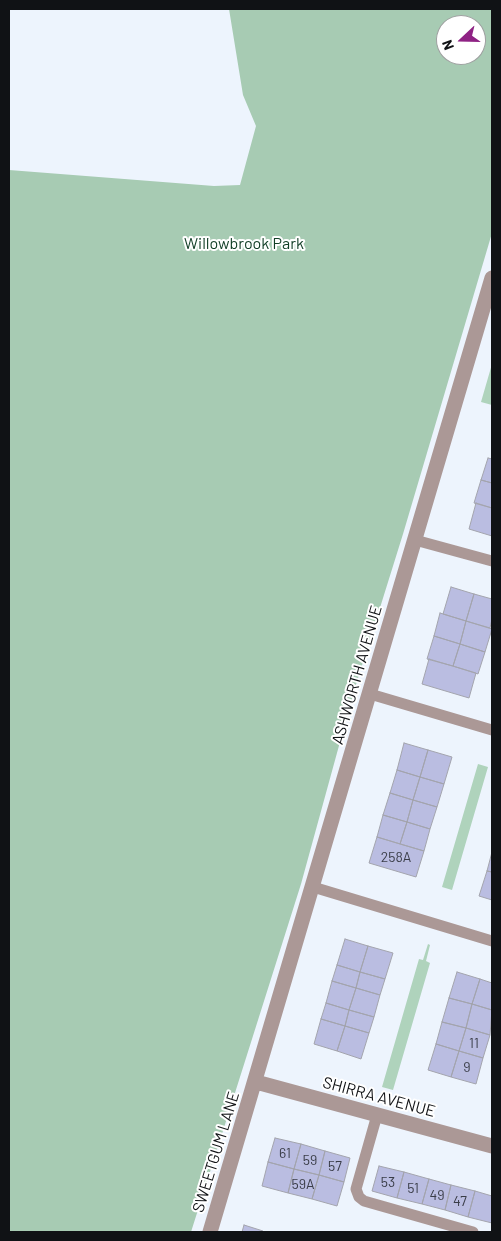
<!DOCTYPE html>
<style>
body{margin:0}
#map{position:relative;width:501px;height:1241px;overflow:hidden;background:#edf4fd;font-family:Barlow,sans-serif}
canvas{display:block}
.frame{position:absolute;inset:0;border:10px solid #101215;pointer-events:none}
.north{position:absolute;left:436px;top:15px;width:50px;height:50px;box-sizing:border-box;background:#fff;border:1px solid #9fa0a1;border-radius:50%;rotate:249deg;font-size:14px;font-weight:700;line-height:20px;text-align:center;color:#101215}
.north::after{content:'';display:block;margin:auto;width:18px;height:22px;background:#8f2284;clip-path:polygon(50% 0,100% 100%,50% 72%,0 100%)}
</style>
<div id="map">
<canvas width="501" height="1241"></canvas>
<div class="frame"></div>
<div class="north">N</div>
</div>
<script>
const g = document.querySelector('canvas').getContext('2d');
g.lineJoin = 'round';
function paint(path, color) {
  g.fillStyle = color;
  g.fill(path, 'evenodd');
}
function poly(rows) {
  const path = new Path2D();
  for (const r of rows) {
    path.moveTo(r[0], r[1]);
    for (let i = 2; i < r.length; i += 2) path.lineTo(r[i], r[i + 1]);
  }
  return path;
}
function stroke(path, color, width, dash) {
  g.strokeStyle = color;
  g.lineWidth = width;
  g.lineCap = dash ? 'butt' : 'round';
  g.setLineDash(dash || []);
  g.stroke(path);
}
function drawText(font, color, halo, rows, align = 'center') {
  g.font = font + ' Barlow,sans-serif';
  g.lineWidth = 4;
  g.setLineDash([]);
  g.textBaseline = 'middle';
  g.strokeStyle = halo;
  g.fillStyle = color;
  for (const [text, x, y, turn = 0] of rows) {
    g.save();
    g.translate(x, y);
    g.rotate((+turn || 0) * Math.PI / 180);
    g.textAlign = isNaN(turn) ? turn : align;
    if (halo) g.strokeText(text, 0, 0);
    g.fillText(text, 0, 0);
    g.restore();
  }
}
const green = poly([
 [492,364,492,405,481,402],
 [478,764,488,767,452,890,442,887],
 [428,944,430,945,426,961,430,963,393,1090,382,1087,419,959,423,960]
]);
const forest = poly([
 [229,9,492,9,492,233,403,534,354,691,301,884,191,1232,9,1232,9,170,214,186,240,185,256,126,243,95],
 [446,25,476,25,476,55,446,55]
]);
const building = poly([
 [488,458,492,459,492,483,481,480,488,458],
 [481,480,492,483,492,508,474,503,481,480],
 [476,503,492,508,492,536,469,529,476,503],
 [451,587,474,594,466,621,443,614,451,587],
 [474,594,492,599,492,619,490,628,466,621,474,594],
 [440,613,466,621,460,644,434,636,440,613],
 [466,621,492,629,485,652,460,644,466,621],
 [434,636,460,644,453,666,427,659,434,636],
 [460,644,485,652,478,674,453,666,460,644],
 [429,659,476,673,469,698,422,684,429,659],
 [404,743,428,750,420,777,397,770,404,743],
 [428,750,452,757,444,784,420,777,428,750],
 [397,770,420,777,413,800,390,793,397,770],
 [420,777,444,784,437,807,413,800,420,777],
 [390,793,413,800,407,822,383,815,390,793],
 [413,800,437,807,430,829,407,822,413,800],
 [383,815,407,822,400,844,377,837,383,815],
 [407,822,430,829,424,851,400,844,407,822],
 [377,837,424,851,416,877,369,863,377,837],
 [492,852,492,872,487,871,492,852],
 [487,871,492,872,492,900,479,896,487,871],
 [345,939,368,946,360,972,337,965,345,939],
 [368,946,393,953,385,979,360,972,368,946],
 [337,965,360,972,356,988,332,981,337,965],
 [360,972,385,979,380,995,356,988,360,972],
 [457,972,480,979,472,1004,449,998,457,972],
 [480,979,492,983,492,1010,472,1004,480,979],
 [332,981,356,988,349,1010,326,1003,332,981],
 [356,988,380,995,374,1017,349,1010,356,988],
 [449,998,472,1004,466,1028,442,1022,449,998],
 [326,1003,349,1010,345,1026,321,1019,326,1003],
 [472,1004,492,1010,490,1035,466,1028,472,1004],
 [349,1010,374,1017,369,1033,345,1026,349,1010],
 [321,1019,345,1026,337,1051,314,1044,321,1019],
 [442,1022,466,1028,459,1051,436,1044,442,1022],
 [345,1026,369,1033,361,1059,337,1051,345,1026],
 [466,1028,490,1035,483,1058,459,1051,466,1028],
 [436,1044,459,1051,451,1077,428,1070,436,1044],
 [459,1051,483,1058,476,1084,451,1077,459,1051],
 [275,1138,301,1144,294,1169,268,1162,275,1138],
 [301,1144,325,1151,319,1175,294,1169,301,1144],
 [325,1151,350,1158,344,1182,319,1175,325,1151],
 [268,1162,294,1169,288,1193,262,1186,268,1162],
 [379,1166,404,1172,397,1198,372,1191,379,1166],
 [294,1169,319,1175,312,1199,288,1193,294,1169],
 [404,1172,429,1179,422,1204,397,1198,404,1172],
 [319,1175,344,1182,337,1206,312,1199,319,1175],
 [429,1179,451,1185,445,1210,422,1204,429,1179],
 [451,1185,475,1191,468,1217,445,1210,451,1185],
 [475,1191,492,1196,492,1223,468,1217,475,1191],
 [244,1225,263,1231,263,1232,242,1232,244,1225]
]);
const lane = poly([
 [415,540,492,561],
 [370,694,492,730],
 [313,887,492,941],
 [377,1115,356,1189,359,1197,364,1201,473,1232]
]);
const street = poly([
 [256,1082,492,1146],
 [210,1232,492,278]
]);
const numberNames = [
 ["258A",396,857],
 ["11",474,1043],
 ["9",467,1067],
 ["61",285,1153],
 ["59",310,1160],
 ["57",335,1166],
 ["53",388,1182],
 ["59A",303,1184],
 ["51",413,1188],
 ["49",437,1195],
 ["47",460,1201]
];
const parkNames = [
 ["Willowbrook Park",244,244]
];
const streetNames = [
 ["ASHWORTH AVENUE",357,675,-74],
 ["SHIRRA AVENUE",379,1097,15],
 ["SWEETGUM LANE",216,1152,-73]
];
paint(green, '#afd3bc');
paint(forest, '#a7cbb3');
paint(building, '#babde1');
stroke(building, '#a3a4ad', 1);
stroke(lane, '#ab9896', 11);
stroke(street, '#ab9896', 15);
drawText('14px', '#3a3d48', null, numberNames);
drawText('16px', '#113e26', '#fff', parkNames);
drawText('16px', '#101215', '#fff', streetNames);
</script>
